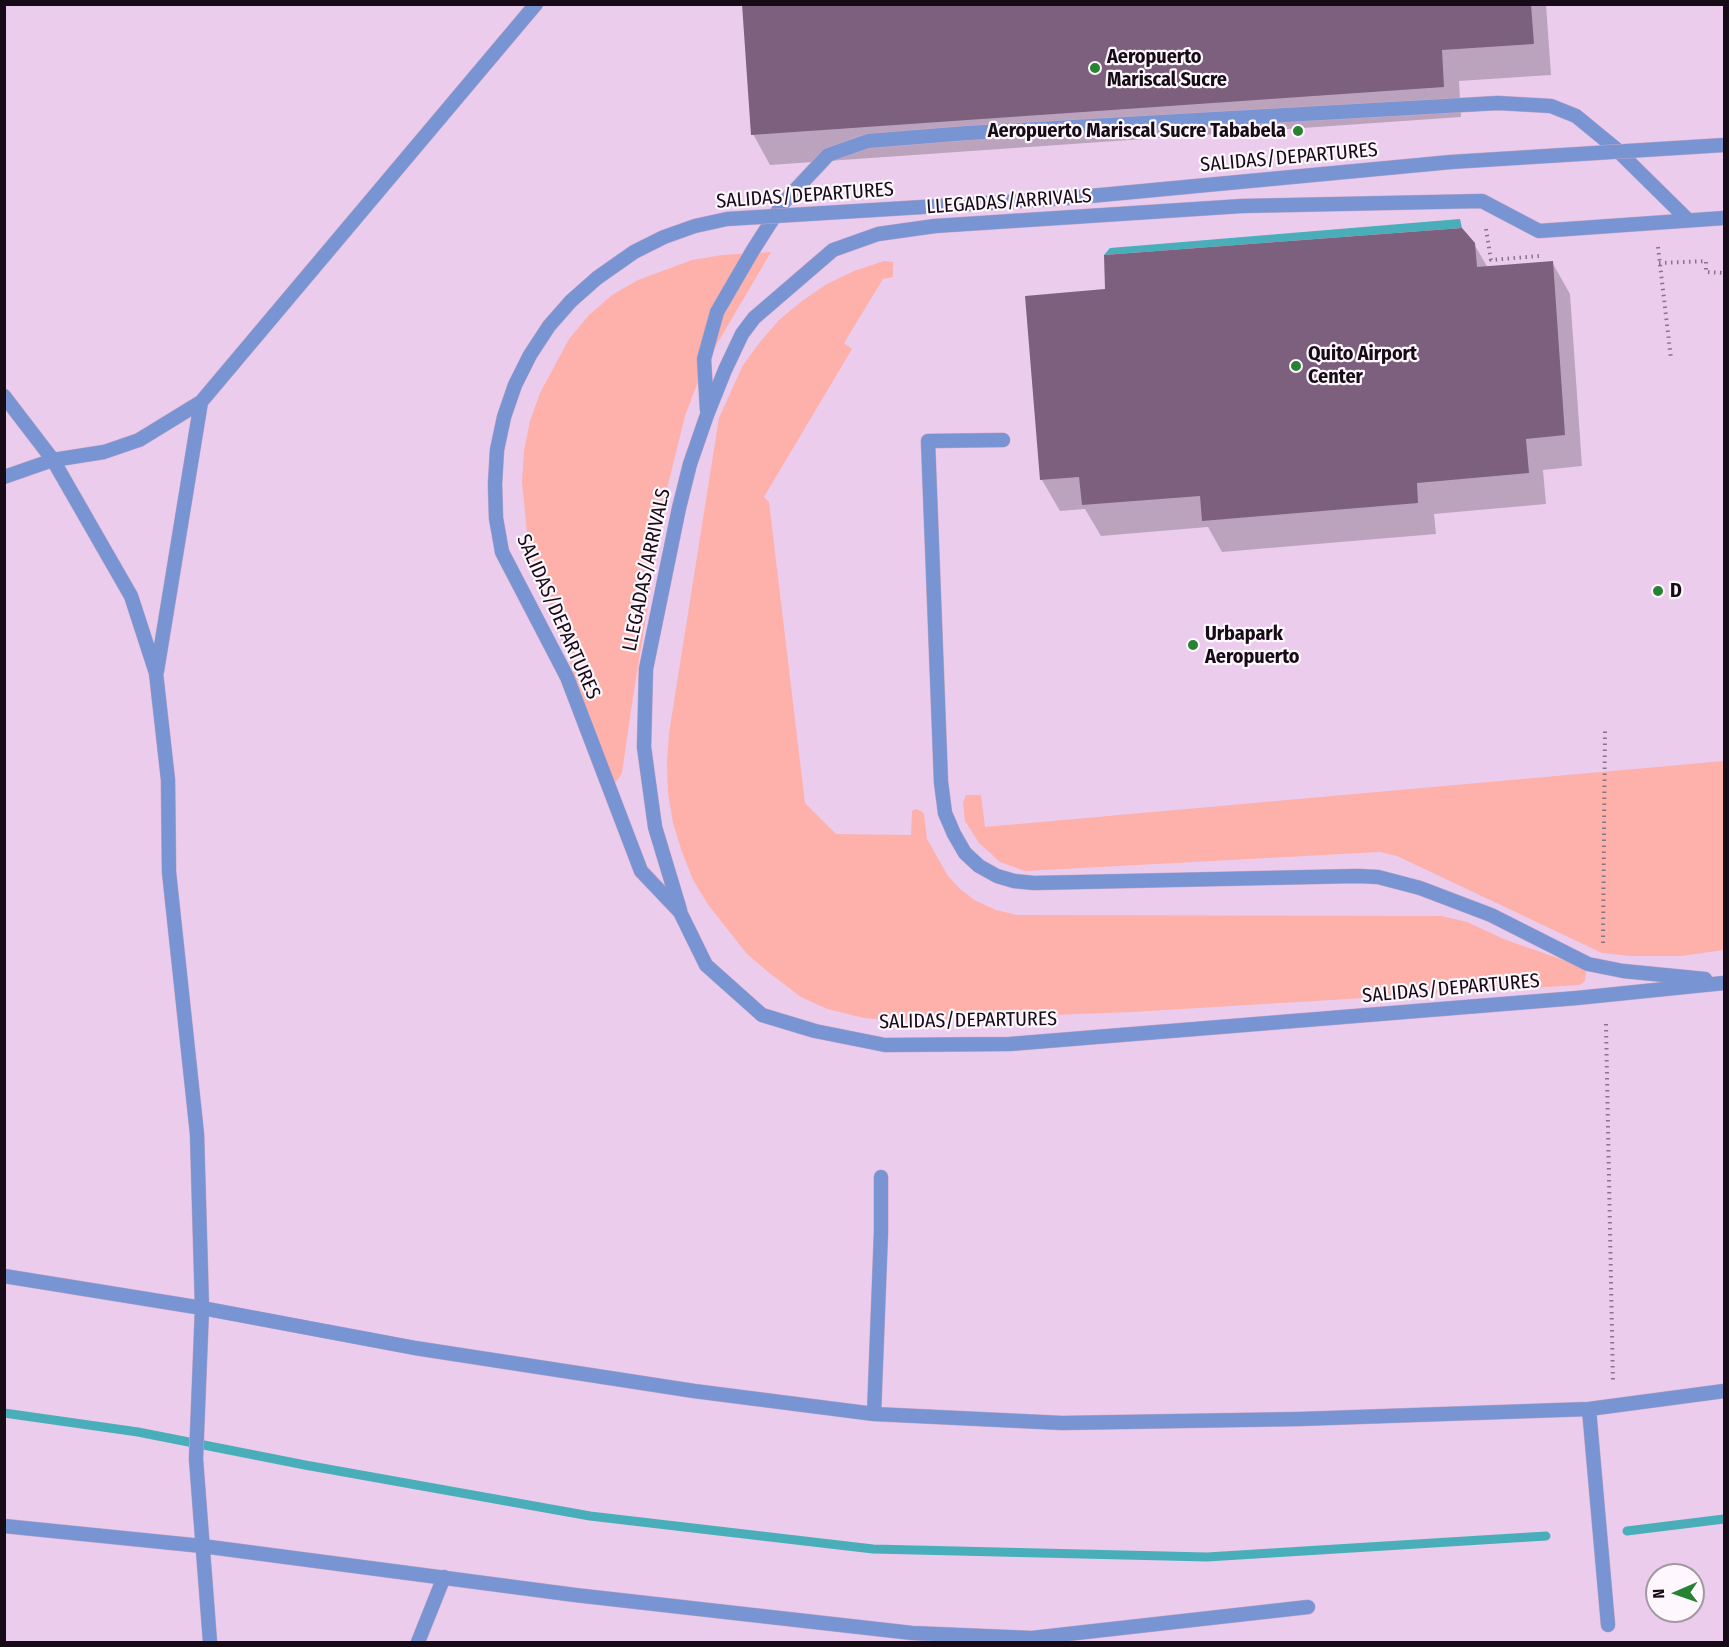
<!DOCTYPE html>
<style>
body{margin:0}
#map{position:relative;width:1729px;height:1647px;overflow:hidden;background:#eccced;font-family:"Fira Sans Condensed",sans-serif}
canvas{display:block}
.frame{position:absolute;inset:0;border:6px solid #160b16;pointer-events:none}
.north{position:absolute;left:1645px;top:1563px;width:60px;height:60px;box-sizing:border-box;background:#fef7fe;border:2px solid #a199a1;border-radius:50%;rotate:268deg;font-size:16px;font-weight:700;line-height:24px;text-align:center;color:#160b16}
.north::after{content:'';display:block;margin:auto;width:21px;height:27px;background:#278232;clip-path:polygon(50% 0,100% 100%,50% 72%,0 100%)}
</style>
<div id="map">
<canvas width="1729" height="1647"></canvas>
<div class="frame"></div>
<div class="north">N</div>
</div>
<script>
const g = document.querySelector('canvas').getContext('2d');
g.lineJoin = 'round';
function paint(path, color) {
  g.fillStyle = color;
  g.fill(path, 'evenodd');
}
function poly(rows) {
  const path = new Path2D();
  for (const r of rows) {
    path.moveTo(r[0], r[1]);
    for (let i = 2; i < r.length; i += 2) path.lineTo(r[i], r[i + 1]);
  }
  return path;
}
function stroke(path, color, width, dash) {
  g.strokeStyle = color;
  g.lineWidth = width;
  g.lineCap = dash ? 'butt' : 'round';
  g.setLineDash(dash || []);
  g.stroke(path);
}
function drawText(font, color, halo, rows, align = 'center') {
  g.font = font + ' "Fira Sans Condensed",sans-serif';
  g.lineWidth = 4.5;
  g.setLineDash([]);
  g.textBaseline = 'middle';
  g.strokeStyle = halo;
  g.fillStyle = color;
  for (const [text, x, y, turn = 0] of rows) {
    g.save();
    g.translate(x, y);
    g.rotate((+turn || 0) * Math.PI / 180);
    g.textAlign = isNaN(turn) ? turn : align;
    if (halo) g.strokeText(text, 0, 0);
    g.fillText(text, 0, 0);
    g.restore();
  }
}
const green = poly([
 [771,252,717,344,698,382,685,416,666,493,633,697,622,773,616,782,611,780,528,543,522,482,524,451,530,421,540,393,569,339,589,315,612,295,638,280,692,260,722,255],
 [884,261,893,262,893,277,883,279,844,343,852,349,764,497,769,502,805,803,836,834,911,835,912,811,916,809,921,811,924,814,927,839,948,876,960,889,976,901,996,910,1017,915,1442,916,1467,922,1506,940,1581,966,1586,969,1585,981,1580,985,1132,1012,897,1021,864,1018,827,1009,801,997,768,972,747,954,709,906,693,880,682,852,673,823,668,793,667,763,669,733,719,418,743,365,760,342,779,320,802,301,827,284,854,271],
 [1724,761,1724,950,1681,956,1631,956,1602,953,1397,856,1380,852,1025,871,1000,862,979,843,965,821,963,802,966,795,981,795,985,827]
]);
const water = poly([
 [1460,219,1462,228,1104,255,1110,248]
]);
const shadow = poly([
 [744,4,1546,4,1551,75,1459,81,1461,117,770,165,753,134],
 [1474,244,1488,268,1552,262,1570,294,1582,466,1543,470,1546,504,1434,514,1436,534,1222,552,1208,527,1101,536,1085,509,1060,511,1042,480,1107,291]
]);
const stream = poly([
 [4,1413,138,1432,305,1465,590,1516,873,1549,1207,1557,1546,1536],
 [1627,1531,1724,1519]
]);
const building = poly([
 [742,4,1531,4,1534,44,1442,50,1444,87,751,135],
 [1462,228,1475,243,1477,267,1553,261,1565,435,1526,439,1529,473,1417,483,1418,503,1202,521,1200,496,1082,505,1079,477,1040,480,1025,296,1105,289,1104,255]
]);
const path = poly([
 [1486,229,1491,260,1539,256],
 [1658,247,1671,359],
 [1659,263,1706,261,1706,272,1724,273],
 [1603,943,1605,728],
 [1606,1024,1613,1384]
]);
const service = poly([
 [597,278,571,301,549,326,530,355,515,385,504,417,497,450,495,484,496,518,502,552,567,677,641,871,680,912,706,965,762,1015,815,1031,885,1045,1010,1044,1577,998,1724,983],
 [4,396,53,460,131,596,156,673,168,780,169,872,197,1134,202,1308,196,1459,210,1642],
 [707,410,704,359,717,312,753,250,783,203,828,155,868,141,967,133,1498,103,1551,106,1576,116,1615,148,1688,220],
 [1003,440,928,441,941,782,945,813,954,834,965,853,979,866,997,876,1014,881,1034,883,1358,876,1378,877,1420,888,1491,915,1588,964,1623,971,1705,979],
 [4,477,53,460,104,452,139,440,201,402,536,4],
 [157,671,201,402],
 [680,910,655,827,644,747,646,669,679,508,690,464,707,415,725,370,742,334,754,318,833,250,878,234,935,226,1242,206,1482,201,1539,231,1724,218],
 [4,1276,202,1308,415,1348,694,1391,874,1414,1062,1423,1300,1419,1589,1409,1724,1391],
 [1589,1409,1608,1625],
 [874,1414,881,1232,881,1177],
 [4,1526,202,1546,575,1595,912,1633,1032,1638,1308,1607],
 [418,1642,444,1577]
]);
const serviceBridge = poly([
 [597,278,634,252,664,237,695,226,727,219,1069,198,1451,162,1724,145]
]);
const markers = [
 [1095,68,6,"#278232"],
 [1298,131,6,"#278232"],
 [1296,366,6,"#278232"],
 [1658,591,6,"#278232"],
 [1193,645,6,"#278232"]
];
const poiNames = [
 ["Aeropuerto",1107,57],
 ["Mariscal Sucre",1107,80],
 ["Aeropuerto Mariscal Sucre Tababela",1286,131,"right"],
 ["Quito Airport",1308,354],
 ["Center",1308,377],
 ["D",1670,591],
 ["Urbapark",1205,634],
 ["Aeropuerto",1205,657]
];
const streetNames = [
 ["SALIDAS/DEPARTURES",1289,158,-5],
 ["SALIDAS/DEPARTURES",805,196,-4],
 ["LLEGADAS/ARRIVALS",1009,202,-4],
 ["LLEGADAS/ARRIVALS",647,570,-78],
 ["SALIDAS/DEPARTURES",558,617,66],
 ["SALIDAS/DEPARTURES",1451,989,-5],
 ["SALIDAS/DEPARTURES",968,1021,-1]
];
paint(green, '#fdb1aa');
paint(water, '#49aeb9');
paint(shadow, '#0003');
stroke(stream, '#49aeb9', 9);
paint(building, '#7c607d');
stroke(service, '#c5a9c6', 15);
stroke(path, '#8a738a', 4, [1.5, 4.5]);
stroke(service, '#7894d2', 14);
stroke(serviceBridge, '#c5a9c6', 15, []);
stroke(serviceBridge, '#7894d2', 14);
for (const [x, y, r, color] of markers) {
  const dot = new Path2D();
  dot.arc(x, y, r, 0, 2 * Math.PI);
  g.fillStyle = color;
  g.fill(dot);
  stroke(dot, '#fef7fe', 2);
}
drawText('bold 20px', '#160b16', '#fef7fe', poiNames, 'left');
drawText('20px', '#160b16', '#fef7fe', streetNames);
</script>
